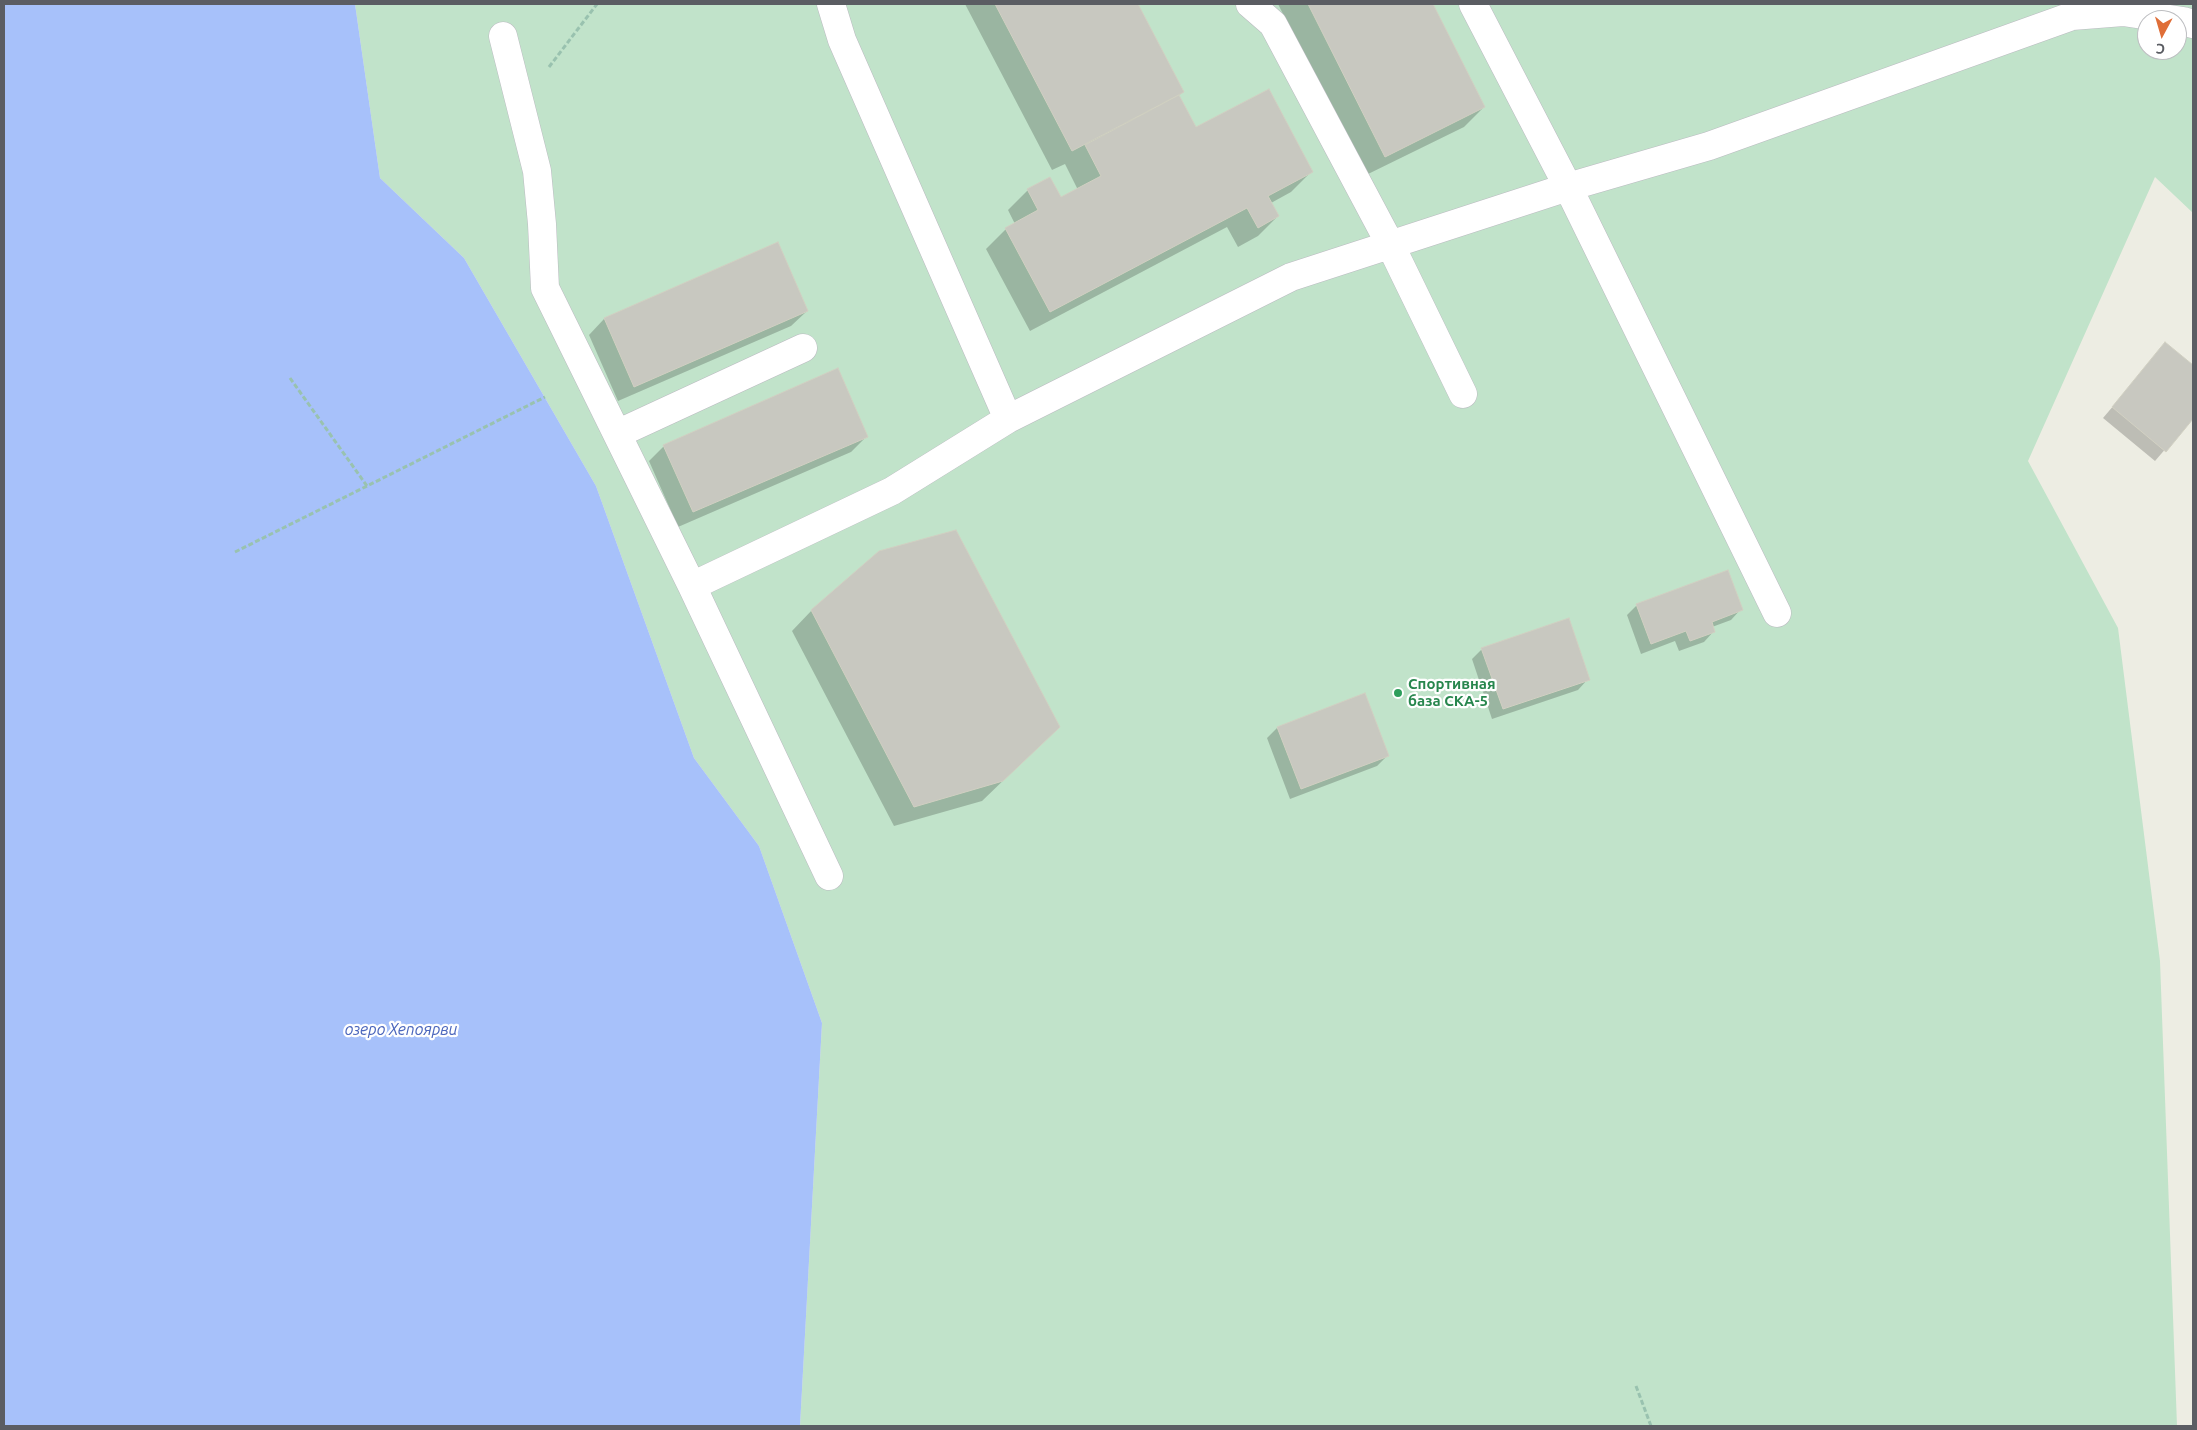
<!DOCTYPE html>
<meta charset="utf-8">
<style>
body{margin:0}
#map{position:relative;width:2197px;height:1430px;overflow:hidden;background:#edede3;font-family:Ubuntu,sans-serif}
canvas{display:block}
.frame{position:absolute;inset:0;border:5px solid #5b5d63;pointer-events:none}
.north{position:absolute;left:2137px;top:10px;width:50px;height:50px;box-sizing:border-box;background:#fff;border:1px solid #bdbec1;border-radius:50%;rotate:186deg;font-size:14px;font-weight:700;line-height:20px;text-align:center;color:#5b5d63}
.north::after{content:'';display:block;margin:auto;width:18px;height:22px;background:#df6e38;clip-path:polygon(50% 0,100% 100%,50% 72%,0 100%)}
</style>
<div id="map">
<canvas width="2197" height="1430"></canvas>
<div class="frame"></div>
<div class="north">С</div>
</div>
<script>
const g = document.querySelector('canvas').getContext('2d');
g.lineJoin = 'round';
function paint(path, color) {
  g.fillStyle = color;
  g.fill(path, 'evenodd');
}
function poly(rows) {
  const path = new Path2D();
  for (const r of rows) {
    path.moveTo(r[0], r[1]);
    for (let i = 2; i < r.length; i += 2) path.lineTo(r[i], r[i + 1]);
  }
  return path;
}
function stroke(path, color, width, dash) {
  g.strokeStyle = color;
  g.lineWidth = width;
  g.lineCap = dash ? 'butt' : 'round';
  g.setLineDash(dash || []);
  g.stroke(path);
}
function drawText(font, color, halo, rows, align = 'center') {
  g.font = font + ' Ubuntu,sans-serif';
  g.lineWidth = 4.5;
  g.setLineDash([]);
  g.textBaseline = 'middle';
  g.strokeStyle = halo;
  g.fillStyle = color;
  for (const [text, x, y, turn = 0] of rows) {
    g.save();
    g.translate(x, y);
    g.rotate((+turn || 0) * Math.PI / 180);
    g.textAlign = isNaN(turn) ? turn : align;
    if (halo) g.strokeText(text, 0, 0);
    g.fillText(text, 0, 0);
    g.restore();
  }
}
const green = poly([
 [355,4,2193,4,2193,213,2155,177,2028,461,2118,628,2160,961,2177,1426,800,1426,822,1023,759,846,694,758,596,486,464,258,380,178],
 [2147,20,2177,20,2177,50,2147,50]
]);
const water = poly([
 [4,4,355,4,380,178,464,258,596,486,694,758,759,846,822,1023,800,1426,4,1426]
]);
const shadow = poly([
 [965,4,1136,4,1183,92,1178,96,1196,129,1311,172,1291,192,1271,203,1278,216,1258,236,1238,247,1227,227,1030,331,986,249,1006,229,1015,224,1008,210,1028,190,1050,179,1060,199,1078,190,1065,164,1052,170],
 [1278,4,1432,4,1484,107,1464,127,1364,176],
 [778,244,807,311,791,326,618,401,589,335,604,319],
 [2166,344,2193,366,2193,417,2155,461,2103,418],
 [866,437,851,452,678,527,649,461,664,446],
 [1637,605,1741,609,1731,620,1712,627,1714,631,1704,642,1679,651,1675,641,1641,654,1627,615],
 [812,610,1038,747,982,801,894,826,792,631],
 [1482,649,1588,679,1578,690,1492,719,1472,659],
 [1277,728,1388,755,1377,766,1290,799,1267,738]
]);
const building = poly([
 [995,4,1138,4,1184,92,1072,151,995,4],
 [1308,4,1433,4,1485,107,1385,157,1308,4],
 [1269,89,1313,172,1268,196,1279,216,1258,228,1247,208,1050,312,1005,228,1038,210,1027,189,1050,177,1061,197,1101,176,1085,145,1179,95,1196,127,1269,89],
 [778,242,808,311,634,387,604,318,778,242],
 [2165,342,2193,365,2193,419,2166,452,2112,407,2165,342],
 [838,368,868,437,693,512,663,445,838,368],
 [956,530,1060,727,1003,781,914,807,811,610,879,551,956,530],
 [1728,570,1743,610,1712,622,1715,632,1690,641,1686,631,1651,644,1636,604,1728,570],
 [1569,618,1590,680,1503,709,1481,648,1569,618],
 [1365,693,1389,756,1301,789,1277,727,1365,693]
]);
const path = poly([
 [549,67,597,4],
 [290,378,367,486],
 [235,552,545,397],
 [1636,1386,1651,1426]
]);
const minor = poly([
 [831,4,842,40,1008,419],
 [1250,4,1273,24,1390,244,1463,394],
 [1473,4,1568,187,1777,613],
 [503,36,537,171,542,224,545,288,692,586,829,876],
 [617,434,803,348],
 [692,586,892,491,1008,419,1291,277,1568,187,1709,146,2072,16,2123,12,2183,21,2193,24]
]);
const markers = [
 [1398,693,5,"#2e9e5b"]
];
const leisureNames = [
 ["Спортивная",1408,684],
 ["база СКА-5",1408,701]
];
const waterNames = [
 ["озеро Хепоярви",401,1030]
];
paint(green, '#c1e3ca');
paint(water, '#a7c1fa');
paint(shadow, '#0003');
paint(building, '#c8c8c0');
stroke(building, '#d1d0c2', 1);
stroke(minor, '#bbbbc1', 29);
stroke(path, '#99c2af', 3, [5, 2.5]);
stroke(minor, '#fff', 28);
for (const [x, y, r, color] of markers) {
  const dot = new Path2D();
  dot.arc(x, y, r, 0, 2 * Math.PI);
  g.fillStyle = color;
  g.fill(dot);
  stroke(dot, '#fff', 2);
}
drawText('bold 15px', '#27864d', '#fff', leisureNames, 'left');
drawText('italic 16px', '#4b66bc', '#fff', waterNames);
</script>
